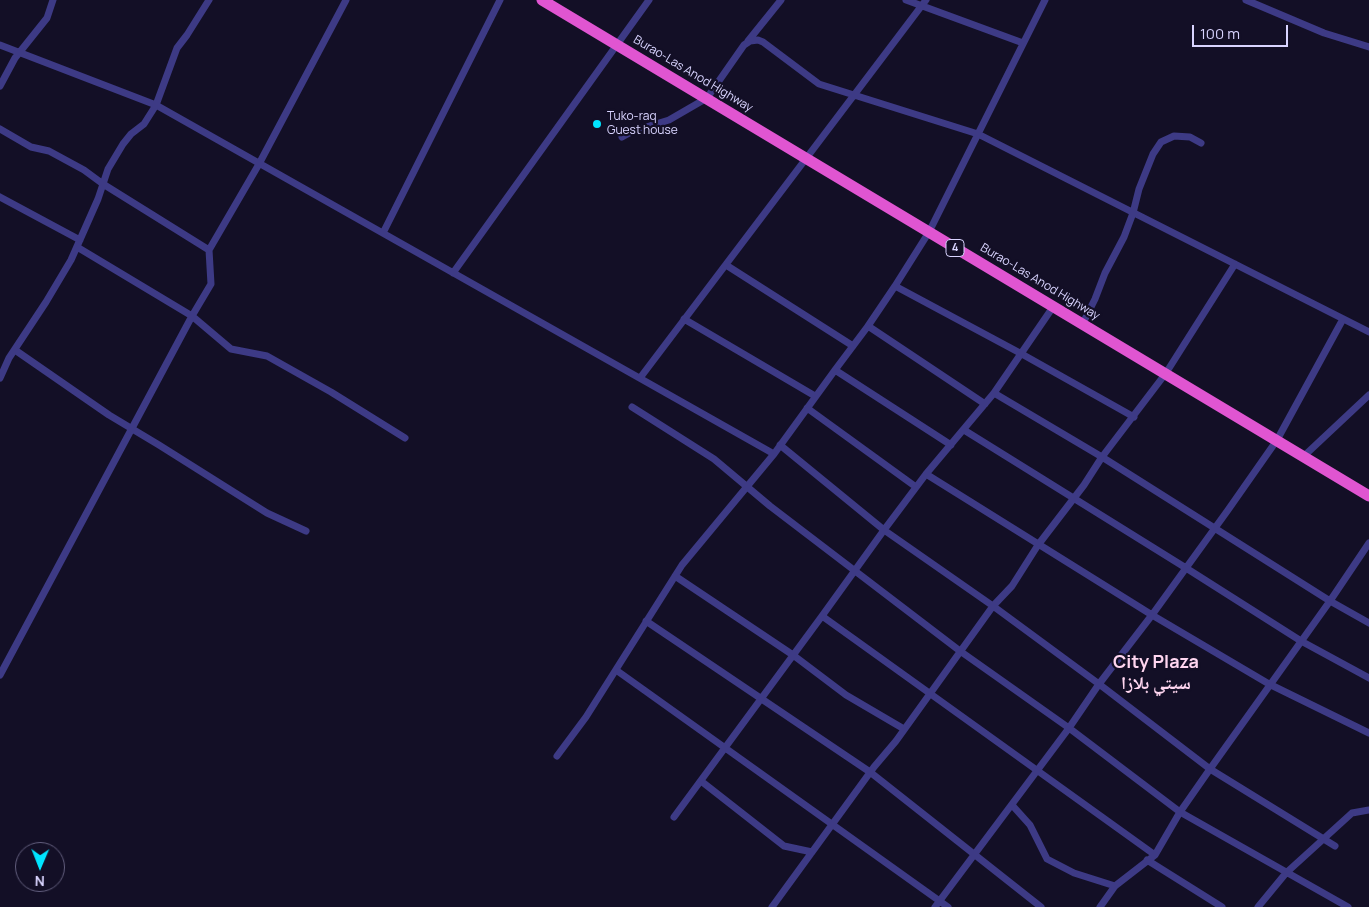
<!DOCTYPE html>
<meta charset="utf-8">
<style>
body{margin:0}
#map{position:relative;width:1369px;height:907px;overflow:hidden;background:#130f26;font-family:Manrope,sans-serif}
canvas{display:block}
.north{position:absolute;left:15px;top:842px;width:50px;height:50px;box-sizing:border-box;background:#130f26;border:1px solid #625e7d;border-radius:50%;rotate:181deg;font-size:14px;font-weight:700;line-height:20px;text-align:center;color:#d9d4ff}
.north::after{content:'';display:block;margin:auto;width:18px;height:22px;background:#00e5ff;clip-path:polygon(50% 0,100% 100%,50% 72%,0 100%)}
.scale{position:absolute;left:1192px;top:25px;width:96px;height:22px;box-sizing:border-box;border:2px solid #d9d4ff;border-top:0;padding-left:6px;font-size:15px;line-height:18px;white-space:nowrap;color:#d9d4ff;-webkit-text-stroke:4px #130f26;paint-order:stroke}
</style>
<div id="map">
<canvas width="1369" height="907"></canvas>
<div class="north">N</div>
<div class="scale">100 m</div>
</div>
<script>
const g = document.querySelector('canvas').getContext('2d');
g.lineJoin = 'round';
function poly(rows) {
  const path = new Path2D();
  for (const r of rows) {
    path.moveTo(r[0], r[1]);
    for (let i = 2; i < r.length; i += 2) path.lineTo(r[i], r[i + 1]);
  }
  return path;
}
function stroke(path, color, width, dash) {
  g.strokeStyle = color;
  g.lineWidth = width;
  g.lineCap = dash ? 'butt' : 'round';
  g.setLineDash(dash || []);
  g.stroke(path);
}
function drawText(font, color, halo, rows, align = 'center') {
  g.font = font + ' Manrope,"Noto Naskh Arabic",sans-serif';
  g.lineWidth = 4.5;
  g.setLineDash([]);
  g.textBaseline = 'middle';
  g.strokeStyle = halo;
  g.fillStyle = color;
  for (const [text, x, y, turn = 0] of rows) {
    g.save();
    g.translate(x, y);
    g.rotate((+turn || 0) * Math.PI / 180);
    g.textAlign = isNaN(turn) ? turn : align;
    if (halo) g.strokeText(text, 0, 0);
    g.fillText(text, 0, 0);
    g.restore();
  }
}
const minor = poly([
 [906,0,1023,43],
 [1246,0,1324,33,1369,47],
 [748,41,781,0],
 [0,45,156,105,774,454],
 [0,86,15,58,47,18,53,0],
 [0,129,31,147,49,151,84,170,103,184,209,250],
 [622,137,633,131,669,120,707,98,744,45,750,41,758,40,763,42,819,84,978,134,1369,332],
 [0,197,80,240],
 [383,233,500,0],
 [77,247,192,316,211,284,209,250,259,164,346,0],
 [726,265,853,346],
 [453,273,649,0],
 [895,286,1020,353,1134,417],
 [684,319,815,396],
 [1083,323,1095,299,1105,273,1124,237,1133,213,1139,189,1153,154,1161,142,1174,136,1190,137,1201,143],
 [868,326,985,404],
 [15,350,109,415,159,445,267,513,306,531],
 [835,370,951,445],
 [0,378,9,358,46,302,71,260,98,199,108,169,123,144,131,134,144,124,156,105,177,48,187,35,209,0],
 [640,378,926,0],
 [994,393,1102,457,1330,601,1369,623],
 [632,407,714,459,770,506,960,651,1069,728,1180,812,1348,907],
 [807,408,916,487],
 [964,430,1186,568,1301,641,1369,678],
 [780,445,884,530,993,606,1099,684,1210,769,1335,846],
 [1304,456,1369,395],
 [926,474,1152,615,1269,684,1369,733],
 [675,576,793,655,846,695,904,729],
 [822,616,884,530,926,474,994,393,1053,307],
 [646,621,870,772,1041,907],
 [616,670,948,907],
 [0,675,192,316,231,349,267,356,331,392,405,438],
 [557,756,586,717,682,565,774,454,835,370,868,326,895,286,929,232,1045,0],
 [701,781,784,846,812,852],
 [1012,805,1030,825,1047,859,1074,873,1115,886],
 [674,817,822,616,1155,855],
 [1147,860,1222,907],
 [772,907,874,767,896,741,993,606,1012,586,1038,545,1084,485,1102,457,1166,373,1235,264],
 [935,907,1069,728,1099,684,1152,615,1228,510,1277,440,1343,319],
 [1100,907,1115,886,1155,855,1180,812,1210,769,1330,601,1369,543],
 [1258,907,1286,873,1352,813,1369,810]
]);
const trunk = poly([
 [542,0,1369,496]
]);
const markers = [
 [597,124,5,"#00e5ff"]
];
const shields = [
 [955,248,18]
];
const shieldNames = [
 ["4",955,248]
];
const streetNames = [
 ["Burao-Las Anod Highway",693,74,31],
 ["Burao-Las Anod Highway",1040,282,31]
];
const poiNames = [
 ["Tuko-raq",607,117],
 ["Guest house",607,131]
];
const districtNames = [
 ["City Plaza",1156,663],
 ["سيتي بلازا",1156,684]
];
stroke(minor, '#3d3a85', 7);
stroke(trunk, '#e055d1', 11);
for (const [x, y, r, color] of markers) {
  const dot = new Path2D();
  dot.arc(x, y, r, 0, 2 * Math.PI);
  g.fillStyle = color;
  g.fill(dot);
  stroke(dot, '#130f26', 2);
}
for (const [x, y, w] of shields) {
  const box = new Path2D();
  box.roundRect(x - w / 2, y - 8.5, w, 17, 4);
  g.fillStyle = '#130f26';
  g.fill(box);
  stroke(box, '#d9d4ff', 1);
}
drawText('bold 11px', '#d9d4ff', null, shieldNames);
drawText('12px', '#d9d4ff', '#130f26', streetNames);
drawText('12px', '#d9d4ff', '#130f26', poiNames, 'left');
drawText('bold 18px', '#ffd6f0', '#130f26', districtNames);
</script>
